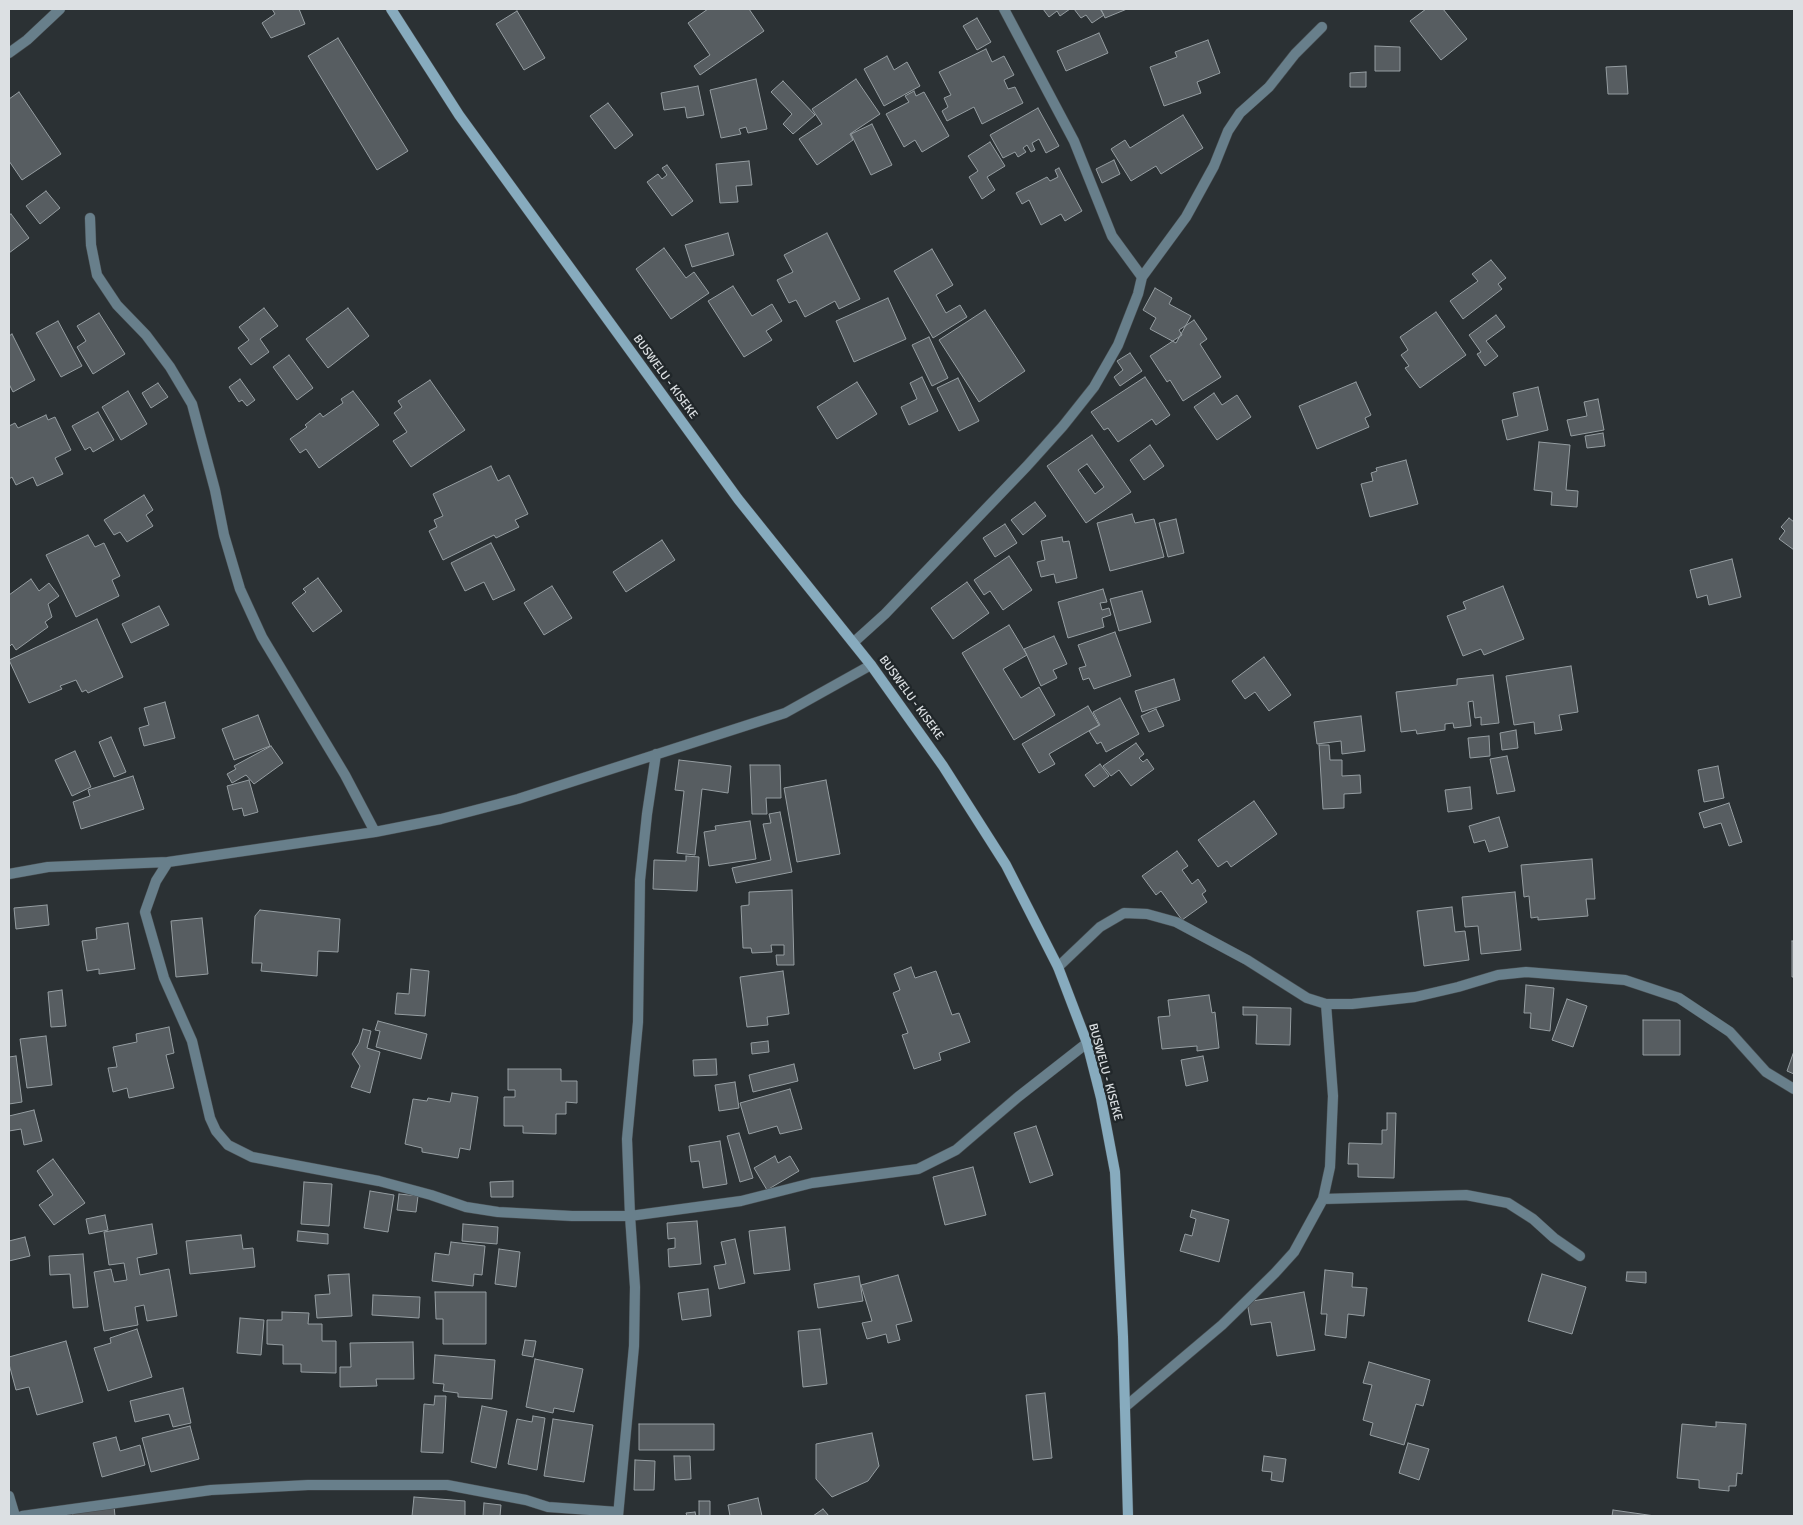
<!DOCTYPE html>
<style>
body{margin:0}
#map{position:relative;width:1803px;height:1525px;overflow:hidden;background:#2b3134;font-family:Signika,sans-serif}
canvas{display:block}
.frame{position:absolute;inset:0;border:10px solid #dce0e3;pointer-events:none}
</style>
<div id="map">
<canvas width="1803" height="1525"></canvas>
<div class="frame"></div>
</div>
<script>
const g = document.querySelector('canvas').getContext('2d');
g.lineJoin = 'round';
function paint(path, color) {
  g.fillStyle = color;
  g.fill(path, 'evenodd');
}
function poly(rows) {
  const path = new Path2D();
  for (const r of rows) {
    path.moveTo(r[0], r[1]);
    for (let i = 2; i < r.length; i += 2) path.lineTo(r[i], r[i + 1]);
  }
  return path;
}
function stroke(path, color, width, dash) {
  g.strokeStyle = color;
  g.lineWidth = width;
  g.lineCap = dash ? 'butt' : 'round';
  g.setLineDash(dash || []);
  g.stroke(path);
}
function drawText(font, color, halo, rows, align = 'center') {
  g.font = font + ' Signika,sans-serif';
  g.lineWidth = 5;
  g.setLineDash([]);
  g.textBaseline = 'middle';
  g.strokeStyle = halo;
  g.fillStyle = color;
  for (const [text, x, y, turn = 0] of rows) {
    g.save();
    g.translate(x, y);
    g.rotate((+turn || 0) * Math.PI / 180);
    g.textAlign = isNaN(turn) ? turn : align;
    if (halo) g.strokeText(text, 0, 0);
    g.fillText(text, 0, 0);
    g.restore();
  }
}
const building = poly([
 [272,9,299,9,305,24,271,38,262,23,275,14,272,9],
 [708,9,749,9,764,31,700,75,694,66,710,55,688,23,708,9],
 [1043,9,1070,9,1060,16,1057,11,1049,17,1043,9],
 [1074,9,1100,9,1104,15,1092,23,1086,15,1081,18,1074,9],
 [1101,9,1127,9,1105,18,1101,9],
 [1426,9,1443,9,1467,39,1441,60,1410,21,1426,9],
 [517,11,545,58,524,70,496,24,517,11],
 [977,18,991,42,977,50,963,26,977,18],
 [1099,33,1108,53,1066,71,1057,51,1099,33],
 [338,38,408,151,377,170,308,56,338,38],
 [1208,40,1220,73,1197,82,1201,93,1164,106,1150,67,1177,57,1175,52,1208,40],
 [1375,46,1400,47,1400,71,1375,71,1375,46],
 [986,49,992,62,1004,56,1014,75,1004,80,1008,89,1015,87,1023,103,982,124,974,107,947,121,942,111,948,107,944,98,951,95,939,72,986,49],
 [887,56,894,70,907,62,920,86,884,106,864,69,887,56],
 [1626,66,1628,94,1608,94,1606,67,1626,66],
 [1366,72,1366,87,1350,87,1350,73,1366,72],
 [756,79,767,129,748,133,746,127,739,129,741,134,721,138,710,90,756,79],
 [856,79,880,114,850,134,853,140,817,165,799,139,822,124,812,109,856,79],
 [783,81,815,115,793,134,783,124,792,114,771,92,783,81],
 [698,86,704,115,687,118,685,107,664,110,661,93,698,86],
 [914,91,916,96,924,92,949,136,922,152,915,140,904,147,886,114,909,102,905,96,914,91],
 [19,92,61,154,22,180,9,161,9,99,19,92],
 [608,103,633,135,615,149,590,116,608,103],
 [1038,108,1059,146,1046,153,1039,139,1032,143,1035,150,1031,152,1027,145,1023,148,1026,152,1018,157,1015,152,1003,158,990,135,1038,108],
 [1183,115,1203,148,1161,174,1156,166,1131,181,1111,149,1125,140,1130,148,1183,115],
 [872,124,892,165,871,175,851,134,872,124],
 [990,142,1005,166,987,177,995,190,982,199,969,177,978,171,968,156,990,142],
 [1114,160,1120,174,1102,183,1096,169,1114,160],
 [749,161,752,185,736,186,738,202,720,203,716,164,749,161],
 [667,165,693,201,672,216,647,182,658,174,662,179,667,175,662,168,667,165],
 [1059,168,1082,211,1065,221,1061,214,1041,225,1029,200,1022,204,1016,193,1047,177,1050,181,1058,177,1055,170,1059,168],
 [46,191,60,208,40,224,26,206,46,191],
 [11,214,29,238,9,253,9,215,11,214],
 [728,233,734,255,692,267,685,245,728,233],
 [827,233,860,299,839,309,835,301,805,317,796,300,789,303,777,280,793,272,784,255,827,233],
 [664,248,686,278,694,272,709,293,671,319,636,269,664,248],
 [932,249,953,285,936,295,946,313,960,305,967,317,933,338,894,271,932,249],
 [1491,260,1506,278,1498,284,1502,289,1463,319,1450,301,1478,281,1472,274,1491,260],
 [733,286,752,316,772,304,782,321,766,331,772,340,744,357,708,301,733,286],
 [1155,288,1172,298,1169,304,1191,316,1176,343,1150,329,1156,318,1143,310,1155,288],
 [888,298,906,339,854,362,836,321,888,298],
 [264,308,278,326,260,339,269,352,251,365,238,348,249,340,239,327,264,308],
 [348,308,369,336,328,368,306,339,348,308],
 [985,310,1025,371,979,402,939,340,985,310],
 [1436,312,1466,355,1420,388,1405,368,1409,366,1401,355,1408,350,1400,337,1436,312],
 [99,313,125,354,93,374,77,347,86,341,77,326,99,313],
 [1496,315,1505,327,1486,341,1498,356,1485,366,1477,354,1481,352,1469,335,1496,315],
 [1194,320,1207,339,1200,344,1221,377,1183,401,1170,380,1167,382,1150,356,1182,335,1179,330,1194,320],
 [58,321,82,366,61,377,36,333,58,321],
 [12,334,35,380,13,392,9,384,9,336,12,334],
 [929,337,948,378,932,386,912,345,929,337],
 [1130,353,1142,371,1120,386,1114,377,1123,370,1117,361,1130,353],
 [289,355,313,388,297,400,273,367,289,355],
 [922,377,938,411,909,425,901,407,917,399,910,383,922,377],
 [1145,377,1170,415,1156,425,1152,419,1118,442,1108,428,1104,430,1091,412,1145,377],
 [958,378,979,421,959,431,937,388,958,378],
 [240,379,255,400,247,406,242,400,239,402,229,387,240,379],
 [430,380,465,430,411,467,393,441,407,432,394,413,402,407,398,401,430,380],
 [857,382,877,414,837,439,817,407,857,382],
 [1356,382,1371,415,1365,418,1369,427,1317,449,1299,406,1356,382],
 [158,383,168,397,151,408,142,393,158,383],
 [1538,387,1548,430,1507,440,1502,420,1518,416,1513,393,1538,387],
 [128,391,147,424,121,440,102,407,128,391],
 [353,391,379,425,319,468,306,449,300,453,290,439,307,427,305,425,320,413,323,417,343,403,341,399,353,391],
 [1214,393,1222,405,1237,395,1251,417,1217,440,1194,407,1214,393],
 [1598,399,1604,430,1571,436,1567,420,1587,416,1584,402,1598,399],
 [98,412,114,440,93,452,90,447,85,450,72,426,98,412],
 [46,415,48,420,55,417,71,450,55,458,63,474,37,486,33,477,16,485,12,477,9,479,9,426,15,423,18,428,46,415],
 [1603,433,1605,446,1587,448,1585,436,1603,433],
 [1092,435,1131,492,1086,523,1047,466,1092,435],
 [1087,464,1104,487,1095,494,1078,470,1087,464],
 [1539,442,1570,445,1566,490,1578,491,1577,507,1551,505,1552,492,1534,490,1539,442],
 [1150,445,1164,466,1144,480,1130,460,1150,445],
 [1406,460,1418,504,1370,517,1361,484,1373,481,1371,473,1377,471,1376,468,1406,460],
 [491,466,498,481,509,475,528,514,515,520,519,527,496,538,494,535,443,560,429,531,437,527,434,520,443,516,433,494,491,466],
 [144,495,153,510,146,515,153,526,127,542,120,532,114,535,104,520,144,495],
 [1035,502,1046,516,1023,535,1011,520,1035,502],
 [1132,514,1135,523,1154,519,1164,557,1110,571,1097,523,1132,514],
 [1789,518,1794,522,1794,550,1779,539,1785,531,1781,527,1789,518],
 [1176,519,1184,553,1168,557,1159,523,1176,519],
 [1005,524,1017,543,995,557,983,538,1005,524],
 [88,535,95,547,104,543,120,576,112,580,119,596,76,617,46,555,88,535],
 [1062,537,1063,542,1069,541,1077,578,1056,583,1054,574,1041,577,1037,562,1045,560,1041,541,1062,537],
 [662,540,675,560,626,592,613,572,662,540],
 [491,543,515,590,493,600,484,582,465,591,451,563,491,543],
 [1009,556,1032,590,1003,610,990,591,984,595,974,580,1009,556],
 [1732,559,1741,597,1709,605,1707,595,1697,598,1690,570,1732,559],
 [318,578,342,611,313,632,292,603,306,592,303,589,318,578],
 [31,579,39,591,49,583,59,596,48,604,52,617,45,622,48,627,16,650,12,644,9,647,9,595,31,579],
 [967,582,989,613,953,639,931,608,967,582],
 [552,586,572,618,544,635,524,603,552,586],
 [1503,586,1524,639,1484,655,1481,649,1463,656,1447,616,1466,609,1463,602,1503,586],
 [1103,589,1107,602,1100,603,1102,610,1109,608,1111,615,1102,618,1104,627,1068,638,1058,602,1103,589],
 [1142,591,1151,622,1119,631,1110,599,1142,591],
 [159,606,169,625,131,643,122,624,159,606],
 [97,619,123,677,88,693,86,690,82,692,76,680,60,686,62,689,29,703,9,660,97,619],
 [1009,625,1027,655,1003,669,1021,698,1039,687,1055,715,1014,740,962,653,1009,625],
 [1115,632,1131,676,1094,689,1089,678,1083,680,1079,668,1086,666,1078,645,1115,632],
 [1054,636,1067,664,1053,670,1057,678,1041,686,1024,649,1054,636],
 [1264,657,1291,695,1269,711,1255,692,1245,699,1232,681,1264,657],
 [1571,666,1578,712,1559,715,1562,730,1535,734,1534,722,1514,725,1506,676,1571,666],
 [1493,675,1499,723,1481,725,1481,717,1475,718,1473,701,1468,702,1471,726,1454,728,1453,723,1445,724,1445,730,1417,734,1416,730,1401,732,1396,692,1457,685,1457,679,1493,675],
 [1174,679,1180,700,1142,712,1135,691,1174,679],
 [1120,698,1139,734,1106,752,1101,742,1097,744,1089,731,1100,725,1093,712,1120,698],
 [165,702,175,738,144,746,139,728,149,725,144,708,165,702],
 [1088,706,1099,725,1049,754,1055,764,1039,773,1022,744,1088,706],
 [1156,709,1164,726,1149,732,1141,716,1156,709],
 [258,715,270,746,234,760,222,729,258,715],
 [1361,716,1365,751,1342,754,1341,741,1317,744,1314,722,1361,716],
 [1516,730,1518,748,1502,750,1500,733,1516,730],
 [1489,736,1490,756,1470,758,1468,738,1489,736],
 [111,737,126,772,114,777,99,742,111,737],
 [1136,743,1144,754,1139,758,1143,762,1147,759,1154,769,1131,786,1119,770,1111,776,1103,766,1136,743],
 [1319,745,1329,745,1330,760,1342,760,1342,776,1360,775,1361,793,1344,794,1344,808,1323,809,1319,745],
 [271,746,283,763,254,784,246,775,232,783,227,774,236,769,234,766,271,746],
 [75,751,91,787,72,796,55,760,75,751],
 [1507,756,1515,791,1497,794,1490,759,1507,756],
 [679,760,731,766,728,793,702,789,695,855,677,853,684,791,675,790,679,760],
 [1100,764,1109,776,1094,787,1085,775,1100,764],
 [750,765,780,765,781,798,766,798,767,814,752,814,750,765],
 [1718,766,1724,798,1704,802,1698,770,1718,766],
 [133,776,144,809,81,829,73,802,90,796,88,790,133,776],
 [249,780,258,812,244,816,242,808,233,810,227,786,249,780],
 [826,780,840,854,797,862,784,788,826,780],
 [1470,787,1472,809,1448,812,1445,790,1470,787],
 [1254,801,1277,834,1231,867,1227,861,1218,867,1198,840,1254,801],
 [1729,803,1742,842,1729,846,1721,823,1704,828,1699,813,1729,803],
 [780,812,792,872,736,883,732,868,771,860,763,824,771,823,769,814,780,812],
 [1499,817,1508,847,1489,852,1485,840,1474,843,1469,826,1499,817],
 [750,821,756,859,709,866,704,832,716,830,715,826,750,821],
 [1177,851,1188,866,1182,870,1192,884,1198,879,1206,891,1202,894,1207,902,1182,920,1161,891,1156,895,1142,876,1177,851],
 [686,856,699,857,697,891,653,889,654,860,686,861,686,856],
 [1592,859,1595,899,1586,899,1588,916,1538,920,1538,917,1531,918,1529,896,1524,897,1521,865,1592,859],
 [792,890,794,965,777,965,776,955,784,955,784,945,771,945,772,952,752,953,751,948,743,948,741,906,749,905,749,892,792,890],
 [1515,892,1521,950,1481,954,1478,926,1465,927,1462,897,1515,892],
 [47,905,49,925,16,929,14,908,47,905],
 [1452,907,1455,932,1465,931,1469,960,1424,966,1417,911,1452,907],
 [260,910,340,919,338,952,318,951,317,976,261,971,262,963,252,963,255,916,260,910],
 [202,918,208,974,176,977,171,921,202,918],
 [128,923,135,969,99,974,99,969,87,971,82,941,97,939,96,928,128,923],
 [1792,941,1794,941,1794,977,1792,977,1792,941],
 [911,967,915,978,936,971,952,1015,959,1013,970,1042,939,1053,941,1060,914,1069,902,1035,908,1033,893,993,900,990,894,974,911,967],
 [411,969,429,971,425,1016,395,1014,397,993,409,994,411,969],
 [783,971,789,1014,767,1017,768,1025,747,1027,740,977,783,971],
 [1526,985,1554,988,1550,1031,1530,1028,1531,1013,1524,1013,1526,985],
 [62,990,66,1026,51,1027,48,992,62,990],
 [1209,995,1212,1013,1215,1012,1219,1048,1197,1051,1197,1046,1162,1049,1158,1017,1170,1016,1168,1000,1209,995],
 [1567,999,1587,1006,1573,1047,1552,1040,1567,999],
 [1243,1007,1291,1008,1290,1045,1256,1044,1257,1015,1243,1015,1243,1007],
 [1643,1020,1680,1020,1680,1055,1643,1055,1643,1020],
 [378,1021,427,1034,421,1059,376,1047,380,1031,375,1030,378,1021],
 [169,1027,174,1053,166,1055,174,1088,129,1098,127,1088,113,1092,108,1068,117,1067,113,1047,137,1042,136,1034,169,1027],
 [363,1029,371,1031,367,1048,380,1052,370,1093,351,1087,360,1066,352,1054,359,1043,363,1029],
 [46,1036,52,1085,27,1088,20,1039,46,1036],
 [768,1041,769,1052,752,1054,751,1043,768,1041],
 [1794,1051,1794,1074,1787,1071,1794,1051],
 [16,1056,22,1102,9,1104,9,1057,16,1056],
 [1203,1056,1208,1081,1186,1086,1181,1060,1203,1056],
 [716,1059,717,1075,694,1076,693,1060,716,1059],
 [794,1064,798,1081,753,1092,749,1075,794,1064],
 [508,1069,561,1069,561,1081,577,1081,577,1103,566,1102,566,1114,556,1114,556,1134,523,1133,523,1126,504,1126,504,1097,515,1097,515,1090,508,1090,508,1069],
 [735,1082,739,1108,719,1111,715,1085,735,1082],
 [790,1089,802,1129,780,1134,777,1126,749,1134,740,1103,790,1089],
 [452,1093,478,1097,470,1150,460,1148,458,1158,422,1152,422,1148,405,1144,413,1099,427,1101,428,1098,450,1102,452,1093],
 [34,1110,42,1141,24,1145,21,1129,9,1131,9,1116,34,1110],
 [1387,1113,1396,1113,1394,1178,1358,1177,1358,1164,1348,1164,1349,1143,1382,1144,1382,1130,1387,1130,1387,1113],
 [1036,1126,1053,1175,1030,1183,1014,1133,1036,1126],
 [739,1133,753,1178,740,1182,727,1136,739,1133],
 [720,1141,727,1184,703,1188,699,1161,691,1162,689,1146,720,1141],
 [775,1156,778,1163,790,1156,799,1171,767,1190,754,1168,775,1156],
 [53,1159,85,1203,54,1225,39,1205,53,1195,37,1171,53,1159],
 [973,1167,986,1215,945,1225,933,1177,973,1167],
 [513,1181,513,1197,491,1197,490,1182,513,1181],
 [304,1182,332,1184,329,1226,301,1224,304,1182],
 [370,1191,394,1195,388,1232,364,1228,370,1191],
 [399,1194,418,1196,416,1212,397,1210,399,1194],
 [1192,1210,1229,1220,1219,1262,1180,1251,1185,1234,1192,1236,1196,1219,1190,1217,1192,1210],
 [105,1215,108,1230,89,1234,86,1219,105,1215],
 [697,1221,701,1264,669,1267,668,1249,675,1248,675,1238,668,1239,667,1223,697,1221],
 [152,1224,157,1254,137,1258,140,1275,169,1269,177,1316,147,1321,144,1305,135,1307,138,1325,104,1331,94,1272,111,1269,114,1282,127,1280,124,1263,109,1265,104,1232,152,1224],
 [463,1224,498,1227,497,1244,462,1241,463,1224],
 [785,1227,790,1270,754,1274,749,1231,785,1227],
 [298,1231,328,1234,328,1244,297,1241,298,1231],
 [241,1235,243,1249,253,1248,255,1267,190,1274,186,1241,241,1235],
 [25,1237,30,1256,9,1261,9,1241,25,1237],
 [735,1239,745,1283,719,1289,714,1266,726,1264,721,1242,735,1239],
 [451,1242,485,1246,482,1275,474,1274,473,1286,432,1281,435,1253,449,1255,451,1242],
 [499,1249,520,1252,516,1287,495,1284,499,1249],
 [83,1254,88,1307,73,1308,70,1274,50,1275,49,1256,83,1254],
 [1325,1270,1353,1273,1352,1287,1367,1288,1364,1316,1348,1314,1346,1338,1325,1335,1327,1314,1321,1314,1325,1270],
 [1627,1272,1646,1272,1646,1283,1626,1281,1627,1272],
 [349,1274,352,1316,317,1318,315,1295,330,1294,328,1275,349,1274],
 [1542,1274,1586,1287,1572,1334,1528,1321,1542,1274],
 [898,1275,912,1321,896,1325,900,1340,888,1343,886,1334,867,1339,862,1323,872,1321,861,1285,898,1275],
 [859,1276,863,1301,818,1308,814,1284,859,1276],
 [708,1289,711,1316,682,1320,678,1293,708,1289],
 [435,1292,486,1292,486,1344,443,1344,443,1319,436,1319,435,1292],
 [1304,1292,1315,1350,1277,1356,1271,1322,1251,1325,1247,1302,1304,1292],
 [373,1295,420,1297,419,1318,372,1315,373,1295],
 [282,1312,309,1313,308,1324,322,1324,322,1341,336,1341,336,1373,301,1372,301,1364,283,1364,283,1345,267,1344,267,1320,282,1320,282,1312],
 [240,1318,264,1320,261,1355,237,1353,240,1318],
 [137,1329,152,1377,108,1391,94,1348,111,1343,110,1338,137,1329],
 [820,1329,827,1384,803,1387,798,1331,820,1329],
 [525,1340,536,1341,533,1357,522,1355,525,1340],
 [66,1341,83,1402,37,1415,29,1387,16,1390,9,1364,9,1357,66,1341],
 [413,1342,414,1379,376,1379,377,1386,340,1387,340,1367,351,1367,350,1343,413,1342],
 [435,1355,495,1360,492,1399,458,1397,458,1393,443,1391,444,1384,433,1383,435,1355],
 [535,1359,583,1369,574,1412,554,1408,553,1413,526,1407,535,1359],
 [1369,1362,1430,1380,1423,1406,1416,1404,1404,1445,1370,1435,1373,1423,1363,1420,1372,1385,1363,1383,1369,1362],
 [183,1388,191,1423,173,1427,169,1414,135,1422,130,1401,183,1388],
 [1045,1393,1052,1458,1033,1460,1026,1395,1045,1393],
 [435,1396,446,1396,443,1453,421,1452,424,1404,434,1405,435,1396],
 [482,1406,507,1411,496,1468,471,1462,482,1406],
 [533,1416,545,1418,537,1470,508,1464,517,1419,532,1422,533,1416],
 [553,1419,593,1425,584,1482,544,1476,553,1419],
 [1716,1422,1746,1424,1742,1474,1737,1473,1736,1486,1729,1486,1729,1491,1699,1488,1699,1480,1677,1478,1682,1424,1716,1427,1716,1422],
 [639,1424,714,1424,714,1450,639,1450,639,1424],
 [190,1426,199,1459,151,1472,142,1438,190,1426],
 [872,1433,879,1466,868,1481,832,1497,816,1479,816,1444,872,1433],
 [116,1437,120,1451,140,1445,145,1465,102,1477,93,1443,116,1437],
 [1408,1443,1429,1449,1419,1480,1399,1473,1408,1443],
 [674,1456,690,1456,691,1479,675,1480,674,1456],
 [1264,1456,1286,1459,1283,1482,1271,1480,1272,1472,1262,1471,1264,1456],
 [635,1460,655,1461,654,1490,634,1490,635,1460],
 [414,1497,465,1501,465,1516,412,1516,414,1497],
 [758,1498,762,1516,730,1516,728,1505,758,1498],
 [699,1501,710,1501,710,1516,699,1516,699,1501],
 [484,1503,501,1505,500,1516,483,1516,484,1503],
 [114,1506,115,1516,73,1516,72,1511,114,1506],
 [823,1509,829,1516,813,1516,823,1509],
 [1613,1510,1655,1516,1612,1516,1613,1510],
 [695,1512,696,1516,687,1516,686,1513,695,1512]
]);
const minor = poly([
 [1004,9,1074,141,1112,236,1142,277],
 [9,53,27,40,60,9],
 [90,218,91,245,97,275,117,305,146,335,170,367,192,404,215,490,224,535,240,589,262,637,345,775,375,832],
 [854,642,885,614,1027,466,1063,426,1094,387,1118,345,1138,294,1142,277,1186,217,1214,166,1228,131,1240,113,1269,87,1295,54,1322,27],
 [168,862,156,881,145,912,164,978,192,1041,210,1118,216,1131,228,1145,252,1157,379,1181,431,1195,466,1207,498,1212,572,1216,630,1216,741,1201,812,1183,918,1169,956,1150,1018,1097,1087,1043],
 [9,874,48,867,168,862,375,832,441,819,518,799,785,713,871,665],
 [1058,967,1100,927,1124,913,1147,914,1176,922,1247,960,1307,998,1326,1004,1352,1004,1415,997,1458,987,1498,975,1526,972,1625,980,1679,998,1730,1032,1766,1072,1794,1089],
 [1323,1199,1466,1195,1508,1203,1533,1219,1554,1238,1580,1256],
 [1125,1407,1222,1325,1275,1273,1294,1252,1323,1199,1330,1167,1333,1096,1326,1004],
 [9,1496,15,1516],
 [22,1516,211,1490,308,1485,447,1485,526,1500,548,1507,618,1512],
 [618,1516,634,1346,635,1287,630,1216,627,1139,638,1022,640,880,647,814,656,754]
]);
const secondary = poly([
 [391,9,459,115,738,499,871,665,943,766,1006,865,1058,967,1087,1043,1101,1098,1115,1172,1123,1337,1128,1516]
]);
const streetNames = [
 ["BUSWELU - KISEKE",665,377,54],
 ["BUSWELU - KISEKE",911,698,54],
 ["BUSWELU - KISEKE",1105,1072,75]
];
paint(building, '#575d61');
stroke(building, '#959da1', 1);
stroke(minor, '#474d50', 11);
stroke(secondary, '#474d50', 11);
stroke(minor, '#687f8b', 10);
stroke(secondary, '#87abbe', 10);
drawText('12px', '#dce0e3', '#21272a', streetNames);
</script>
